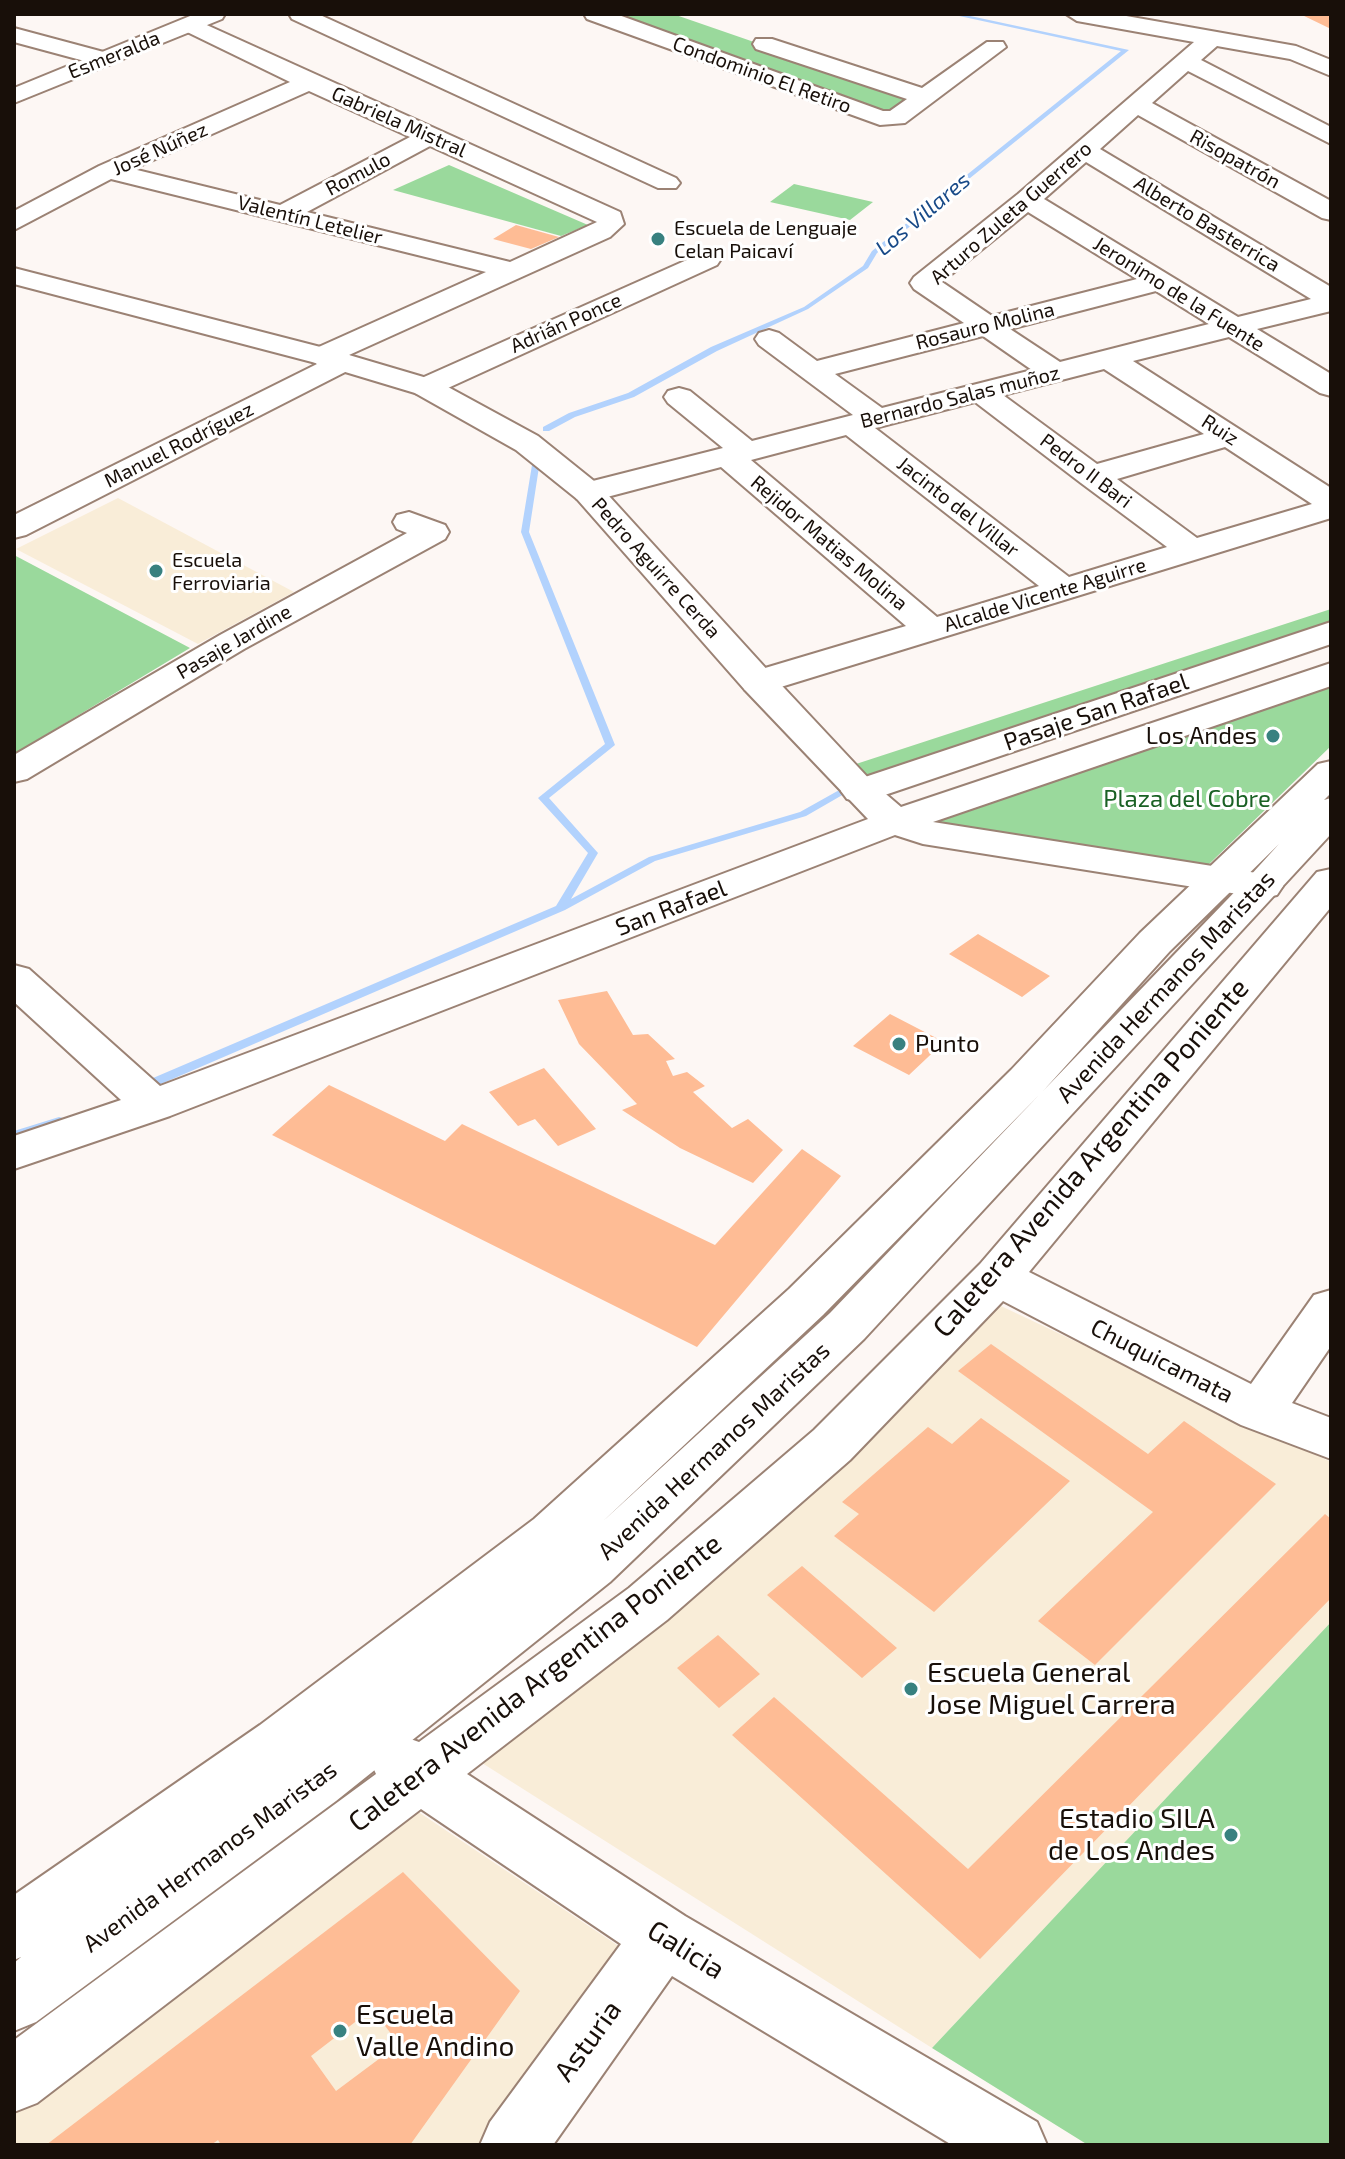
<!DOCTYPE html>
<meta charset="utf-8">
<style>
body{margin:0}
#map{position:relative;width:1345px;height:2159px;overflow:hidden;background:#fdf7f4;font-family:"Exo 2",sans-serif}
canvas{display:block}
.frame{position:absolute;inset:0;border:16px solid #180f09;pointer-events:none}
</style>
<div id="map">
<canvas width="1345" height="2159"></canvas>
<div class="frame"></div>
</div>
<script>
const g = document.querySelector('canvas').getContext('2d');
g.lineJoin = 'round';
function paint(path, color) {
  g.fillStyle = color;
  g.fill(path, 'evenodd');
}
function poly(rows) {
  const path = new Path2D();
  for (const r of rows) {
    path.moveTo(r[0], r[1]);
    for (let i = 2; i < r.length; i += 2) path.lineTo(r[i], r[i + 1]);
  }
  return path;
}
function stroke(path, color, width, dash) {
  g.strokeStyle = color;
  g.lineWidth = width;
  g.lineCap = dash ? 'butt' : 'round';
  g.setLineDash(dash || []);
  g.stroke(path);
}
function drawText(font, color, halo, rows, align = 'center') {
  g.font = font + ' "Exo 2",sans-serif';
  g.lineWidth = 6;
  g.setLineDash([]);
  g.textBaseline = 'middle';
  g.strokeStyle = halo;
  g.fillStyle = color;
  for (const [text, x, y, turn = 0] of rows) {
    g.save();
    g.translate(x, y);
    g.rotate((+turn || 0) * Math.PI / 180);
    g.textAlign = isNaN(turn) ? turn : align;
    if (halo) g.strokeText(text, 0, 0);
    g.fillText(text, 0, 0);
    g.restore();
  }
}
const education = poly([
 [118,498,294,592,198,644,16,549],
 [984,1298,1331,1462,1331,1622,932,2048,471,1756],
 [405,1803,623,1949,478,2145,14,2145,14,2112]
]);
const green = poly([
 [607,14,673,14,916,98,884,115],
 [449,165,588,225,561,236,393,190],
 [794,184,873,202,850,220,770,202],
 [14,555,190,648,14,754],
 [1331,609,1331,624,869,777,856,764],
 [1331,683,1331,746,1206,867,927,825],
 [1331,1622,1331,2145,1088,2145,932,2048]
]);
const stream = poly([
 [950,14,961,14,1129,50,877,253,868,268,808,309,717,351,634,397,575,417,549,431,543,431,543,427,569,413,628,393,711,347,804,307,863,266,872,251,1121,51,950,14],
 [532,465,539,467,529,532,615,745,549,798,598,853,571,899,649,857,800,812,850,784,856,784,858,786,806,816,655,861,565,910,147,1090,139,1090,137,1087,139,1084,556,906,588,853,538,798,605,744,521,532,532,465],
 [59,1117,63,1118,65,1121,63,1124,14,1139,14,1131,59,1117]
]);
const building = poly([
 [1300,14,1331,14,1331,29],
 [516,225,559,237,531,249,493,239],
 [978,934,1050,976,1022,997,949,954],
 [607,991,633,1035,648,1034,675,1059,666,1061,673,1076,687,1072,705,1086,693,1092,732,1128,748,1119,783,1150,753,1183,680,1148,622,1110,637,1104,579,1044,558,1000],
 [890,1014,944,1042,909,1075,853,1046],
 [544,1068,596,1129,558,1146,535,1119,518,1126,489,1092],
 [329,1085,445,1141,462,1124,715,1245,802,1149,841,1176,697,1347,272,1135],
 [991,1344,1148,1454,1184,1421,1276,1484,1095,1665,1038,1621,1153,1512,958,1371],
 [981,1418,1070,1481,934,1612,834,1536,859,1514,842,1502,928,1427,952,1444],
 [1325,1514,1331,1519,1331,1598,980,1959,732,1735,774,1697,968,1869],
 [802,1566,897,1648,862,1678,767,1595],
 [718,1635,760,1674,719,1708,677,1668],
 [403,1872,520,1991,410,2145,221,2145,218,2140,211,2145,46,2145],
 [372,2009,399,2044,336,2091,311,2056]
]);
const minor = poly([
 [289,14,318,14,676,178,680,183,676,188,658,188,292,19,289,14],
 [584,14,616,14,883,111,890,111,907,99,756,49,753,44,756,39,772,39,922,88,987,42,1003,42,1006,47,905,123,880,125,587,19,584,14],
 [1066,14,1115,14,1296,46,1331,60,1331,76,1290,59,1217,46,1201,60,1331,127,1331,144,1188,71,1152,103,1331,201,1331,220,1322,218,1138,115,1100,149,1331,287,1331,311,1257,329,1331,374,1331,396,1320,393,1229,337,1133,361,1331,488,1331,518,771,690,758,693,745,690,740,682,745,674,906,626,721,467,588,502,577,499,572,492,577,485,723,448,668,403,664,397,668,391,679,388,690,391,752,441,853,415,759,345,755,339,759,333,769,330,779,333,817,361,964,323,914,289,910,283,914,277,1018,194,1194,42,1077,21,1066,14],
 [1086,162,1311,299,1238,317,1044,199,1086,162],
 [1028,212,1137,279,992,316,942,282,1028,212],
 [1156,291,1209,324,1060,362,1010,329,1156,291],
 [983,336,1032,370,882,408,835,374,983,336],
 [1104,369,1204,434,1097,464,1003,395,1104,369],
 [975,402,1081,483,1167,547,1069,577,875,428,975,402],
 [846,435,1039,586,937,617,751,460,846,435],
 [1225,447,1312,504,1197,538,1117,479,1225,447],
 [189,17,620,212,624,224,610,237,349,355,358,362,353,368,26,535,14,538,14,515,317,364,307,356,312,350,486,272,111,179,14,230,14,211,99,166,290,82,181,29,178,24,189,17],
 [309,91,410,137,280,205,133,169,309,91],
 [430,146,597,222,510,262,307,212,430,146],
 [14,28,111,54,115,59,111,64,103,66,14,42,14,28],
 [707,251,717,253,721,259,717,265,437,393,426,396,415,393,411,387,415,381,707,251],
 [409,512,445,525,449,532,445,539,244,649,27,779,14,782,14,755,220,635,407,533,397,529,393,522,397,515,409,512],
 [1331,622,1331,644,873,799,860,802,847,799,841,791,847,783,1331,622],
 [1331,869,1331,907,1029,1272,1251,1384,1314,1295,1331,1290,1331,1346,1292,1403,1331,1418,1331,1459,1241,1425,1003,1301,850,1460,667,1620,467,1774,685,1916,1037,2122,1047,2145,952,2145,672,1976,553,2145,480,2145,490,2122,621,1944,421,1809,37,2103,14,2112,14,2040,376,1774,370,1761,379,1743,399,1735,419,1742,629,1588,814,1430,980,1264,1317,872,1331,869]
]);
const tertiary = poly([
 [14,268,332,350,437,381,538,436,599,485,771,674,873,783,901,807,1331,663,1331,686,933,822,1263,874,1277,877,1283,886,1277,895,1263,898,923,844,895,835,170,1116,14,1169,14,1136,121,1100,14,1002,14,965,29,969,160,1086,868,819,745,690,577,499,516,450,415,393,312,362,14,284,14,268]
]);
const secondary = poly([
 [195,14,225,14,222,19,14,103,14,88,195,14],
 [1331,761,1331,793,1324,800,1331,798,1331,834,864,1339,610,1582,336,1801,36,2022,14,2031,14,1963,21,1957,14,1960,14,1895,260,1725,534,1519,789,1289,1011,1070,1140,933,1318,764,1331,761],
 [1279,844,1249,877,1043,1091,1170,951,1279,844],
 [1040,1094,830,1313,601,1523,823,1315,1040,1094]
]);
const markers = [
 [658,239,8,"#388180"],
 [156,571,8,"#388180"],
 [1273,736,8,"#388180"],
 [899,1044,8,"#388180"],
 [911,1689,8,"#388180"],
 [1231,1835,8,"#388180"],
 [340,2031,8,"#388180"]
];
const farStreetnames = [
 ["Esmeralda",114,55,-22],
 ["Condominio El Retiro",762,75,20],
 ["Gabriela Mistral",399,122,24],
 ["José Núñez",160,149,-24],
 ["Risopatrón",1235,159,29],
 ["Romulo",358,174,-28],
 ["Arturo Zuleta Guerrero",1011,213,-41],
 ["Valentín Letelier",310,220,14],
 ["Alberto Basterrica",1207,224,31],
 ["Jeronimo de la Fuente",1179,294,32],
 ["Adrián Ponce",566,323,-24],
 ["Rosauro Molina",985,326,-14],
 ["Bernardo Salas muñoz",960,397,-14],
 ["Ruiz",1220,430,33],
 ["Manuel Rodríguez",179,445,-27],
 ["Pedro II Bari",1086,471,37],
 ["Jacinto del Villar",958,507,38],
 ["Rejidor Matias Molina",829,543,40],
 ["Pedro Aguirre Cerda",656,568,48],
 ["Alcalde Vicente Aguirre",1045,595,-17],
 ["Pasaje Jardine",234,642,-30]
];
const farPoinames = [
 ["Escuela de Lenguaje",674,228],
 ["Celan Paicaví",674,251],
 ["Escuela",172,560],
 ["Ferroviaria",172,583]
];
const farWaternames = [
 ["Los Villares",923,214,-40]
];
const streetNames = [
 ["Pasaje San Rafael",1096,712,-19],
 ["San Rafael",671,908,-21],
 ["Avenida Hermanos Maristas",1166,987,-47],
 ["Chuquicamata",1162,1361,27],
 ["Avenida Hermanos Maristas",714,1451,-43],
 ["Avenida Hermanos Maristas",210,1857,-36]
];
const poiNames = [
 ["Los Andes",1257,736],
 ["Punto",915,1044,"left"]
];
const parkNames = [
 ["Plaza del Cobre",1187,799]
];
const nearStreetnames = [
 ["Caletera Avenida Argentina Poniente",1091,1158,-49],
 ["Caletera Avenida Argentina Poniente",535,1683,-38],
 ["Galicia",686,1950,32],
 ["Asturia",588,2041,-54]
];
const nearPoinames = [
 ["Escuela General",927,1673],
 ["Jose Miguel Carrera",927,1705],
 ["Estadio SILA",1215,1819,"right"],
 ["de Los Andes",1215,1851,"right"],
 ["Escuela",356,2015],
 ["Valle Andino",356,2047]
];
paint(education, '#f9edd8');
paint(green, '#9ad99c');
paint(stream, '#b2d2fd');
paint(building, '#febc95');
stroke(minor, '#9b8274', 4);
stroke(tertiary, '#9b8274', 4);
stroke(secondary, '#9b8274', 4);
paint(minor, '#fff');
paint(tertiary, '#fff');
paint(secondary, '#fff');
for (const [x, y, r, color] of markers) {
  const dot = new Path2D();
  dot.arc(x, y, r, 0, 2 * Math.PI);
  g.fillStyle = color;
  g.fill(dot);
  stroke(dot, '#fff', 3);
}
drawText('20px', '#180f09', '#fff', farStreetnames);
drawText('20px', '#180f09', '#fff', farPoinames, 'left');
drawText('italic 22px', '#184a88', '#fff', farWaternames);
drawText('24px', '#180f09', '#fff', streetNames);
drawText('24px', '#180f09', '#fff', poiNames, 'right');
drawText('24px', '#1a6124', '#fff', parkNames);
drawText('28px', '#180f09', '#fff', nearStreetnames);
drawText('28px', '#180f09', '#fff', nearPoinames, 'left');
</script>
